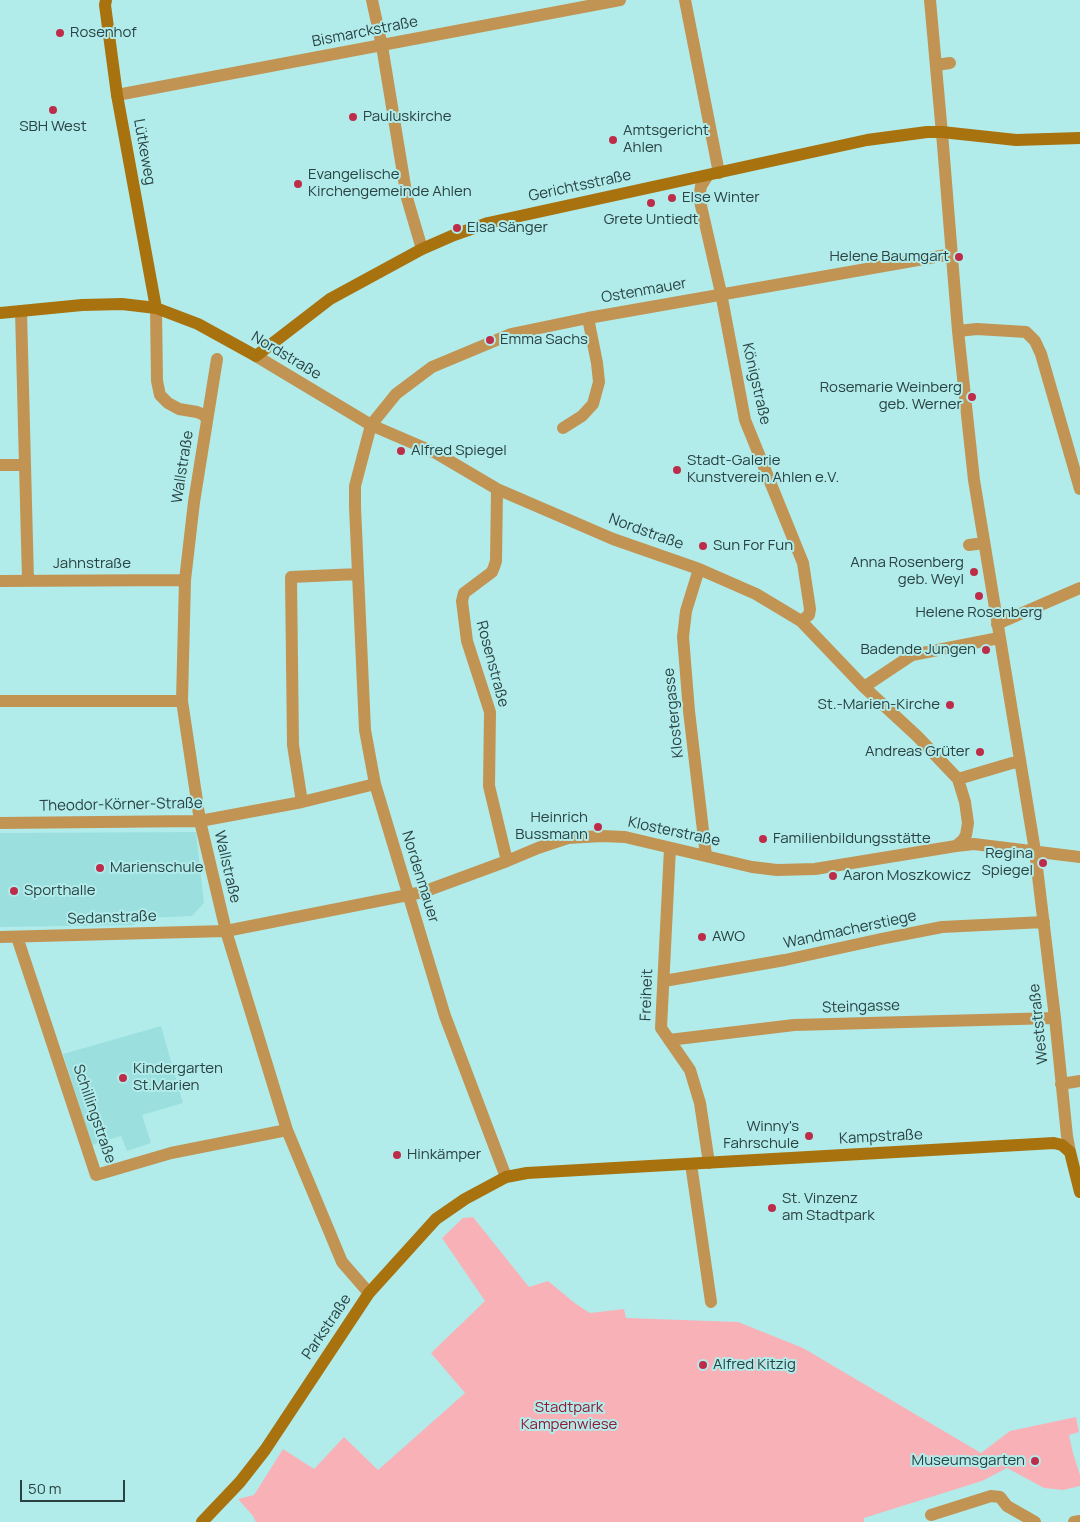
<!DOCTYPE html>
<meta charset="utf-8">
<style>
body{margin:0}
#map{position:relative;width:1080px;height:1522px;overflow:hidden;background:#b1eceb;font-family:Manrope,sans-serif}
canvas{display:block}
.scale{position:absolute;left:20px;top:1480px;width:105px;height:22px;box-sizing:border-box;border:2px solid #2a4242;border-top:0;padding-left:6px;font-size:15px;line-height:18px;white-space:nowrap;color:#2a4242;-webkit-text-stroke:4px #b1eceb;paint-order:stroke}
</style>
<div id="map">
<canvas width="1080" height="1522"></canvas>
<div class="scale">50 m</div>
</div>
<script>
const g = document.querySelector('canvas').getContext('2d');
g.lineJoin = 'round';
function paint(path, color) {
  g.fillStyle = color;
  g.fill(path, 'evenodd');
}
function poly(rows) {
  const path = new Path2D();
  for (const r of rows) {
    path.moveTo(r[0], r[1]);
    for (let i = 2; i < r.length; i += 2) path.lineTo(r[i], r[i + 1]);
  }
  return path;
}
function stroke(path, color, width, dash) {
  g.strokeStyle = color;
  g.lineWidth = width;
  g.lineCap = dash ? 'butt' : 'round';
  g.setLineDash(dash || []);
  g.stroke(path);
}
function drawText(font, color, halo, rows, align = 'center') {
  g.font = font + ' Manrope,sans-serif';
  g.lineWidth = 4;
  g.setLineDash([]);
  g.textBaseline = 'middle';
  g.strokeStyle = halo;
  g.fillStyle = color;
  for (const [text, x, y, turn = 0] of rows) {
    g.save();
    g.translate(x, y);
    g.rotate((+turn || 0) * Math.PI / 180);
    g.textAlign = isNaN(turn) ? turn : align;
    if (halo) g.strokeText(text, 0, 0);
    g.fillText(text, 0, 0);
    g.restore();
  }
}
const built = poly([
 [196,832,204,903,192,916,145,918,133,925,0,927,0,833],
 [161,1026,183,1103,142,1115,151,1143,127,1151,121,1136,92,1145,63,1054]
]);
const green = poly([
 [473,1217,529,1287,548,1281,576,1304,590,1313,624,1309,626,1318,738,1322,803,1348,981,1453,1010,1431,1076,1417,1079,1432,1069,1435,1073,1453,1080,1475,1080,1486,1063,1490,1044,1488,1007,1468,982,1481,864,1518,864,1522,256,1522,253,1516,238,1499,254,1495,283,1449,314,1469,344,1437,378,1470,465,1393,431,1353,485,1301,442,1238,463,1218]
]);
const street = poly([
 [372,0,382,46,407,198,422,249],
 [685,0,719,173],
 [930,0,943,145,958,331,974,480,1035,851,1055,1018,1067,1136,1070,1152],
 [936,65,950,63],
 [117,95,620,0],
 [708,175,701,186,699,197,721,293,745,420,803,563,810,609,809,615,801,621],
 [156,308,157,381,160,395,168,403,179,409,197,412,204,415,207,420],
 [21,311,28,580],
 [958,331,977,329,1026,332,1035,341,1041,354,1080,489],
 [256,356,371,425,436,453,497,489,613,539,699,569,756,594,801,621,864,687,917,736,958,779,965,802,968,823,966,835,963,840,956,846],
 [217,359,194,502,185,580,182,701,200,821,226,931,287,1130,342,1262,369,1293],
 [563,428,582,416,593,404,599,382,597,363,588,318],
 [0,465,25,465],
 [497,489,496,561,494,567,492,572,464,593,462,601,467,641,490,712,489,786,507,861],
 [969,545,984,543],
 [699,569,686,611,683,637,689,711,706,856],
 [0,581,185,580],
 [997,624,1080,588],
 [864,687,912,655,999,638],
 [0,701,182,701],
 [958,779,1012,763,1020,762],
 [302,802,293,745,291,577,358,574],
 [0,823,200,821,302,802,375,784],
 [670,848,661,1028,690,1070,700,1103,709,1163],
 [0,937,226,931,423,892,507,861,538,848,568,838,602,836,625,837,752,867,777,870,815,869,956,846,974,844,1080,857],
 [17,937,96,1175,171,1153,287,1130],
 [664,981,785,960,881,939,942,927,1044,922],
 [669,1040,794,1025,1055,1018],
 [1061,1084,1080,1081],
 [691,1164,711,1302],
 [506,1177,445,1016,375,784,365,730,355,507,355,486,371,425,396,394,432,367,511,334,588,318,952,254],
 [931,1515,991,1496,1000,1497,1007,1506,1035,1522],
 [1074,1522,1080,1521]
]);
const secondary = poly([
 [106,0,105,5,117,95,156,308],
 [0,313,82,305,122,304,156,308,198,324,256,356,330,299,422,249,454,235,488,223,867,140,927,132,942,132,1016,140,1080,138],
 [202,1522,240,1482,265,1450,369,1293,436,1219,465,1199,506,1177,527,1173,1054,1143,1062,1145,1070,1152,1080,1192]
]);
const markers = [
 [60,33,5,"#bd2d4a"],
 [53,110,5,"#bd2d4a"],
 [353,117,5,"#bd2d4a"],
 [613,140,5,"#bd2d4a"],
 [298,184,5,"#bd2d4a"],
 [672,198,5,"#bd2d4a"],
 [651,203,5,"#bd2d4a"],
 [457,228,5,"#bd2d4a"],
 [959,257,5,"#bd2d4a"],
 [490,340,5,"#bd2d4a"],
 [972,397,5,"#bd2d4a"],
 [401,451,5,"#bd2d4a"],
 [677,470,5,"#bd2d4a"],
 [703,546,5,"#bd2d4a"],
 [974,572,5,"#bd2d4a"],
 [979,596,5,"#bd2d4a"],
 [986,650,5,"#bd2d4a"],
 [950,705,5,"#bd2d4a"],
 [980,752,5,"#bd2d4a"],
 [598,827,5,"#bd2d4a"],
 [763,839,5,"#bd2d4a"],
 [1043,863,5,"#bd2d4a"],
 [100,868,5,"#bd2d4a"],
 [833,876,5,"#bd2d4a"],
 [14,891,5,"#bd2d4a"],
 [702,937,5,"#bd2d4a"],
 [123,1078,5,"#bd2d4a"],
 [809,1136,5,"#bd2d4a"],
 [397,1155,5,"#bd2d4a"],
 [772,1208,5,"#bd2d4a"],
 [703,1365,5,"#bd2d4a"],
 [1035,1461,5,"#bd2d4a"]
];
const streetNames = [
 ["Bismarckstraße",365,32,-11],
 ["Lütkeweg",144,152,80],
 ["Gerichtsstraße",580,186,-12],
 ["Ostenmauer",644,291,-10],
 ["Nordstraße",286,356,31],
 ["Königstraße",756,384,77],
 ["Wallstraße",183,467,-81],
 ["Nordstraße",646,532,20],
 ["Jahnstraße",92,564],
 ["Rosenstraße",492,664,75],
 ["Klostergasse",674,713,-96],
 ["Theodor-Körner-Straße",121,805,-1],
 ["Klosterstraße",674,832,12],
 ["Wallstraße",227,867,77],
 ["Nordenmauer",420,877,73],
 ["Sedanstraße",112,918,-2],
 ["Wandmacherstiege",850,930,-12],
 ["Freiheit",647,995,-88],
 ["Steingasse",861,1007,-2],
 ["Weststraße",1039,1024,-96],
 ["Schillingstraße",94,1114,71],
 ["Kampstraße",881,1137,-3],
 ["Parkstraße",327,1327,-56]
];
const poiNames = [
 ["Rosenhof",70,33],
 ["Pauluskirche",363,117],
 ["SBH West",53,127,"center"],
 ["Amtsgericht",623,131],
 ["Ahlen",623,148],
 ["Evangelische",308,175],
 ["Kirchengemeinde Ahlen",308,192],
 ["Else Winter",682,198],
 ["Grete Untiedt",651,220,"center"],
 ["Elsa Sänger",467,228],
 ["Helene Baumgart",949,257,"right"],
 ["Emma Sachs",500,340],
 ["Rosemarie Weinberg",962,388,"right"],
 ["geb. Werner",962,405,"right"],
 ["Alfred Spiegel",411,451],
 ["Stadt-Galerie",687,461],
 ["Kunstverein Ahlen e.V.",687,478],
 ["Sun For Fun",713,546],
 ["Anna Rosenberg",964,563,"right"],
 ["geb. Weyl",964,580,"right"],
 ["Helene Rosenberg",979,613,"center"],
 ["Badende Jungen",976,650,"right"],
 ["St.-Marien-Kirche",940,705,"right"],
 ["Andreas Grüter",970,752,"right"],
 ["Heinrich",588,818,"right"],
 ["Bussmann",588,835,"right"],
 ["Familienbildungsstätte",773,839],
 ["Regina",1033,854,"right"],
 ["Spiegel",1033,871,"right"],
 ["Marienschule",110,868],
 ["Aaron Moszkowicz",843,876],
 ["Sporthalle",24,891],
 ["AWO",712,937],
 ["Kindergarten",133,1069],
 ["St.Marien",133,1086],
 ["Winny's",799,1127,"right"],
 ["Fahrschule",799,1144,"right"],
 ["Hinkämper",407,1155],
 ["St. Vinzenz",782,1199],
 ["am Stadtpark",782,1216],
 ["Alfred Kitzig",713,1365],
 ["Museumsgarten",1025,1461,"right"]
];
const parkNames = [
 ["Stadtpark",569,1408],
 ["Kampenwiese",569,1425]
];
paint(built, '#9be0df');
paint(green, '#f8b2b7');
stroke(street, '#c29453', 12);
stroke(secondary, '#a8720f', 12);
for (const [x, y, r, color] of markers) {
  const dot = new Path2D();
  dot.arc(x, y, r, 0, 2 * Math.PI);
  g.fillStyle = color;
  g.fill(dot);
  stroke(dot, '#b1eceb', 2);
}
drawText('15px', '#2a4242', '#b1eceb', streetNames);
drawText('15px', '#2a4242', '#b1eceb', poiNames, 'left');
drawText('15px', '#911934', '#b1eceb', parkNames);
</script>
